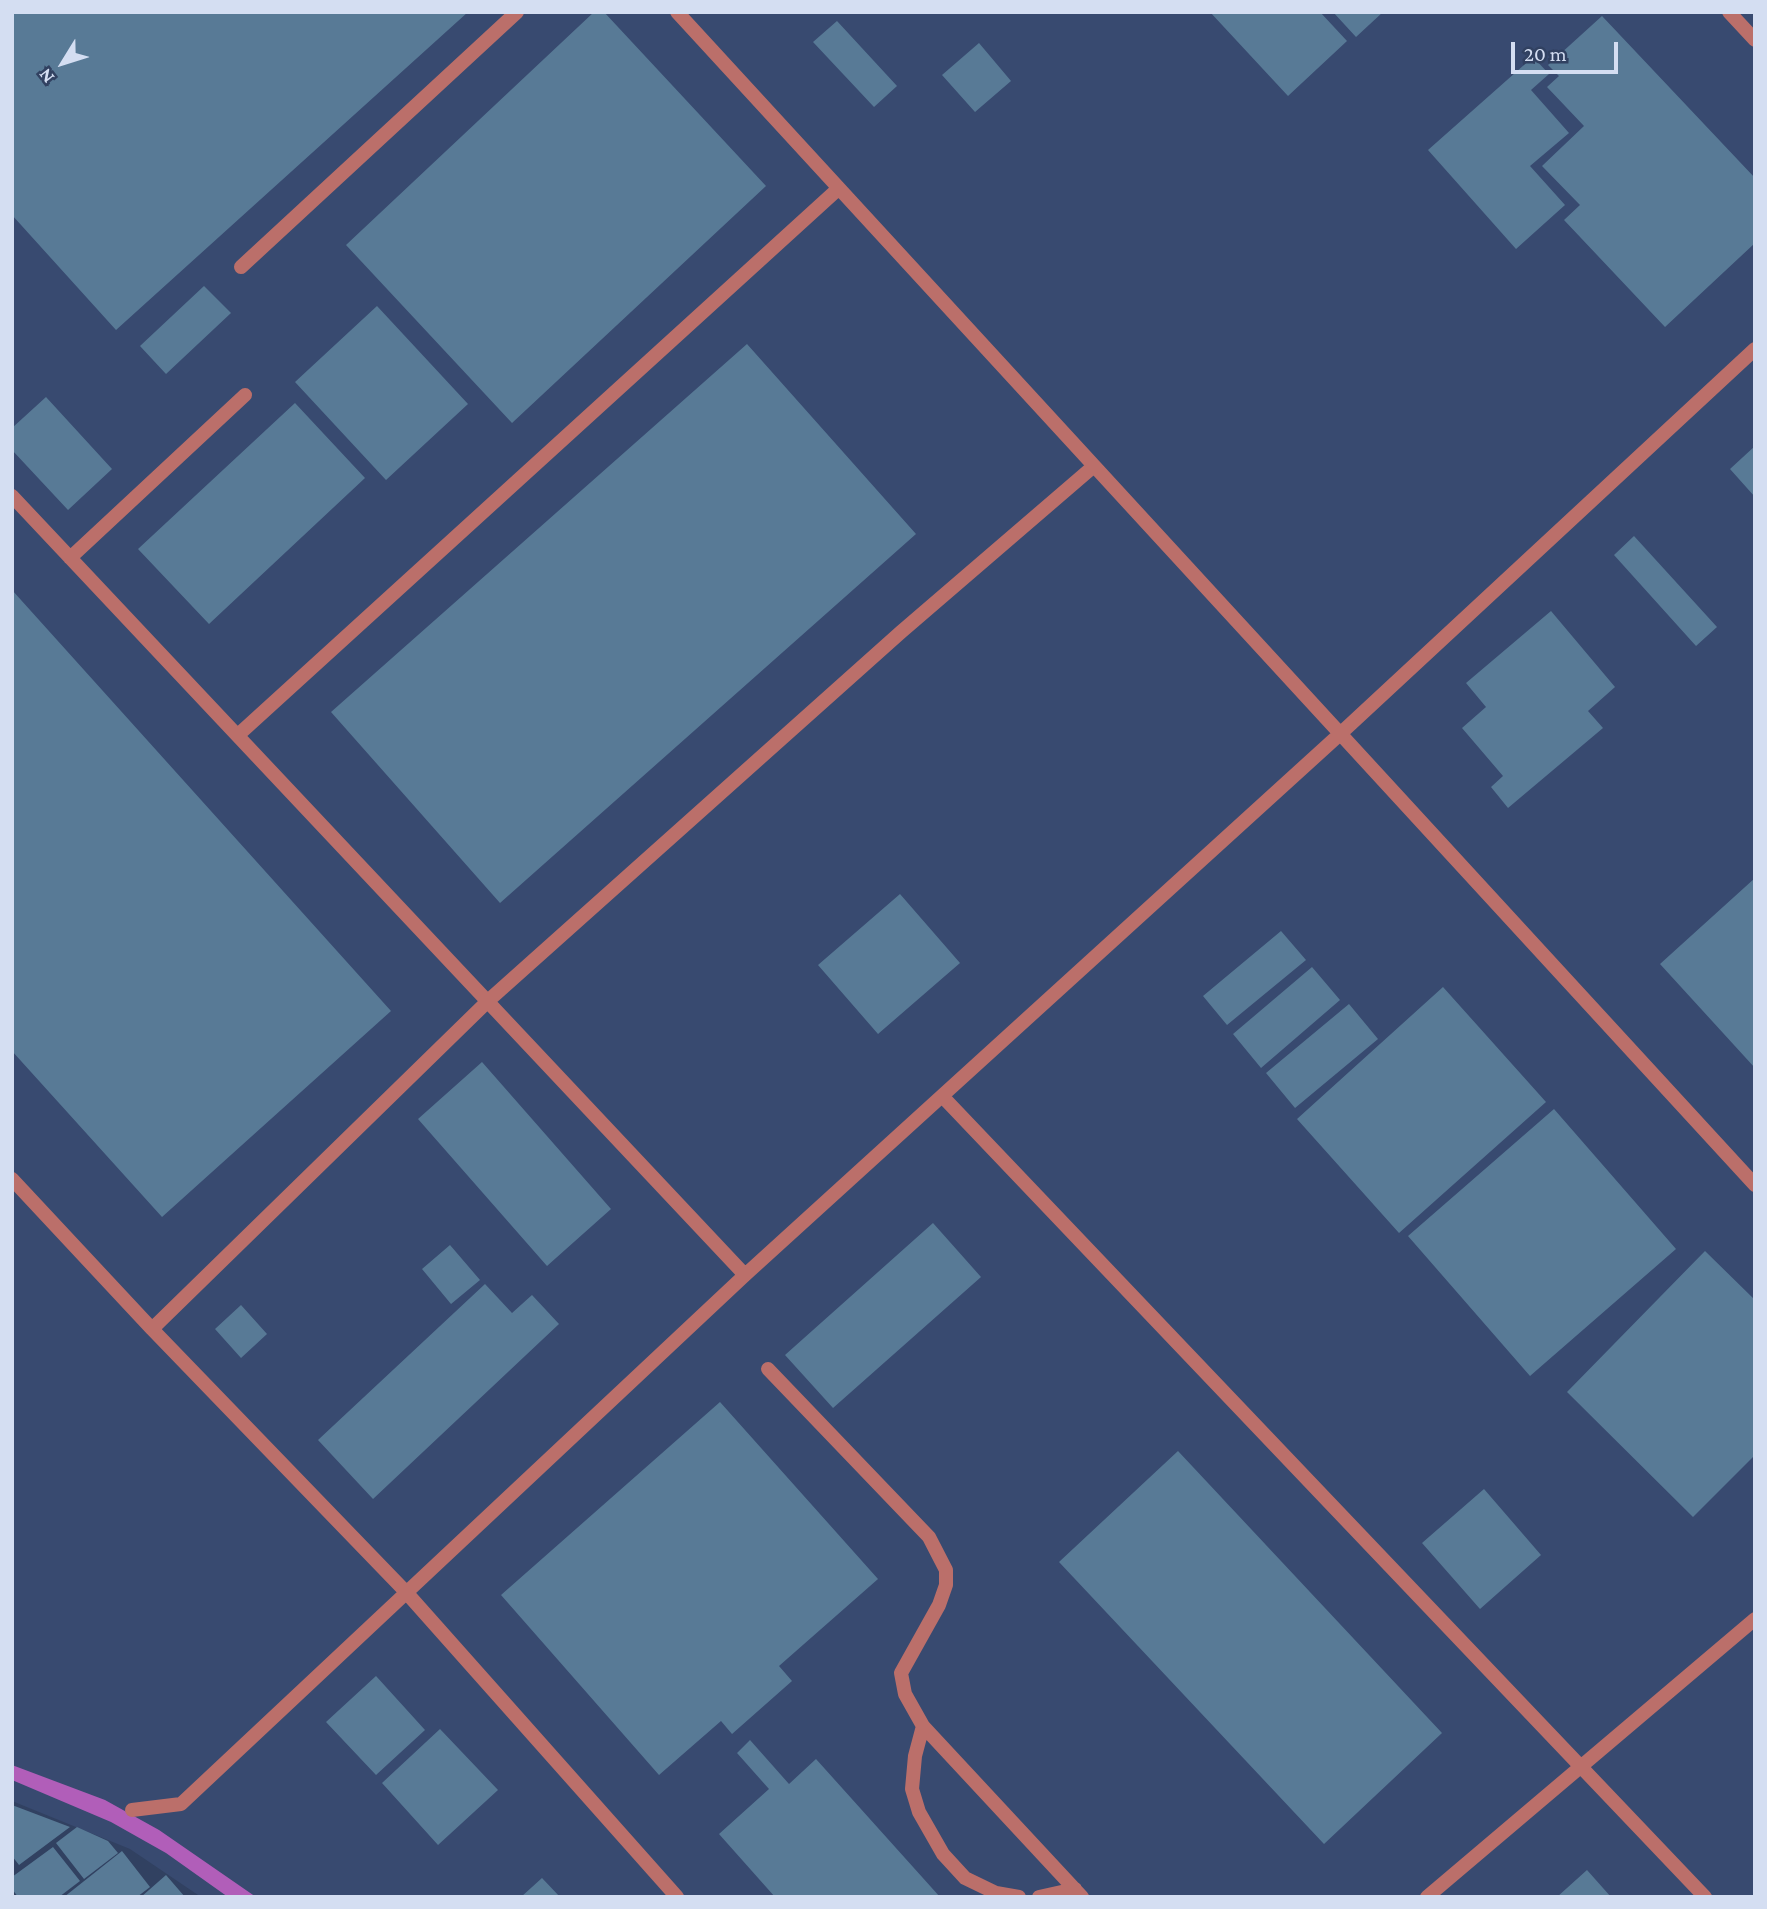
<!DOCTYPE html>
<style>
body{margin:0}
#map{position:relative;width:1767px;height:1909px;overflow:hidden;background:#314161;font-family:"Crimson Pro",serif}
canvas{display:block}
.frame{position:absolute;inset:0;border:14px solid #d4def2;pointer-events:none}
.north{position:absolute;left:28px;top:28px;width:70px;height:70px;-webkit-text-stroke:5px #314161;paint-order:stroke;rotate:232deg;font-size:19px;font-weight:700;line-height:28px;text-align:center;color:#d4def2}
.north::after{content:'';display:block;margin:auto;width:24px;height:32px;background:#d4def2;clip-path:polygon(50% 0,100% 100%,50% 72%,0 100%)}
.scale{position:absolute;left:1511px;top:42px;width:107px;height:32px;box-sizing:border-box;border:4px solid #d4def2;border-top:0;padding-left:9px;font-size:21px;line-height:24px;white-space:nowrap;color:#d4def2;-webkit-text-stroke:5px #314161;paint-order:stroke}
</style>
<div id="map">
<canvas width="1767" height="1909"></canvas>
<div class="frame"></div>
<div class="north">N</div>
<div class="scale">20 m</div>
</div>
<script>
const g = document.querySelector('canvas').getContext('2d');
g.lineJoin = 'round';
function paint(path, color) {
  g.fillStyle = color;
  g.fill(path, 'evenodd');
}
function poly(rows) {
  const path = new Path2D();
  for (const r of rows) {
    path.moveTo(r[0], r[1]);
    for (let i = 2; i < r.length; i += 2) path.lineTo(r[i], r[i + 1]);
  }
  return path;
}
function stroke(path, color, width, dash) {
  g.strokeStyle = color;
  g.lineWidth = width;
  g.lineCap = dash ? 'butt' : 'round';
  g.setLineDash(dash || []);
  g.stroke(path);
}
const built = poly([
 [12,12,1755,12,1755,1897,201,1897,130,1849,12,1801]
]);
const water = poly([
 [12,1765,105,1800,159,1830,256,1897,228,1897,166,1853,111,1822,12,1780]
]);
const building = poly([
 [12,12,468,12,116,330,12,215],
 [594,12,604,12,766,186,512,423,346,245],
 [1210,12,1320,12,1347,41,1288,96],
 [1333,12,1383,12,1356,37],
 [1602,16,1755,178,1755,243,1665,327,1564,220,1580,205,1542,166,1584,126,1547,87,1559,76,1548,65],
 [837,21,897,86,874,107,813,42],
 [979,43,1011,81,975,112,942,75],
 [1533,57,1549,74,1531,90,1569,133,1530,166,1565,205,1516,249,1428,150],
 [204,286,231,313,166,374,140,346],
 [377,306,468,404,386,480,295,382],
 [747,344,916,534,500,903,331,712],
 [46,397,112,469,68,510,12,450,12,428],
 [295,403,365,478,209,624,138,549],
 [1755,446,1755,497,1730,469],
 [1634,536,1717,627,1696,646,1614,555],
 [12,590,391,1011,162,1217,12,1051],
 [1551,611,1615,687,1588,711,1603,728,1508,808,1491,787,1503,776,1462,728,1486,707,1466,683],
 [1755,878,1755,1068,1660,964],
 [900,894,960,963,878,1034,818,965],
 [1281,931,1306,960,1227,1025,1203,996],
 [1312,967,1340,1000,1261,1068,1233,1034],
 [1443,987,1546,1102,1399,1233,1297,1119],
 [1349,1004,1378,1039,1295,1108,1266,1073],
 [482,1062,611,1209,547,1266,418,1119],
 [1554,1109,1676,1249,1530,1376,1408,1236],
 [933,1223,981,1277,833,1408,785,1355],
 [450,1245,480,1280,451,1304,422,1269],
 [1705,1251,1755,1300,1755,1455,1693,1517,1567,1392],
 [485,1284,512,1313,532,1295,559,1324,373,1499,318,1440],
 [241,1305,267,1334,241,1358,215,1329],
 [720,1402,878,1579,779,1666,792,1681,732,1734,721,1721,659,1775,501,1595],
 [1178,1451,1442,1733,1324,1844,1059,1562],
 [1484,1489,1541,1555,1480,1609,1422,1543],
 [376,1676,425,1730,376,1775,326,1722],
 [440,1729,498,1790,438,1845,382,1783],
 [750,1740,789,1784,816,1759,940,1897,775,1897,719,1834,769,1789,737,1753],
 [12,1805,70,1827,19,1865,12,1856],
 [77,1827,108,1841,118,1853,84,1879,56,1843],
 [53,1847,80,1881,59,1897,18,1897,12,1889,12,1877],
 [122,1851,150,1887,137,1897,64,1897],
 [1587,1870,1611,1897,1557,1897],
 [166,1875,185,1897,141,1897],
 [542,1878,560,1897,521,1897]
]);
const lane = poly([
 [677,12,1755,1185],
 [1729,12,1755,40],
 [241,267,517,12],
 [12,496,745,1275],
 [70,558,245,395],
 [238,735,838,189],
 [943,1097,1705,1897],
 [12,1179,152,1329],
 [768,1369,929,1537,946,1570,946,1585,939,1605,901,1673,905,1694,923,1726,1082,1897],
 [923,1726,915,1756,912,1789,919,1812,943,1854,965,1878,996,1893,1019,1897],
 [132,1810,181,1804,745,1275,1340,734,1755,349],
 [677,1897,405,1591,152,1329,489,1000,901,632,1094,466],
 [1039,1897,1075,1889],
 [1427,1897,1755,1619]
]);
paint(built, '#384a70');
paint(water, '#b15eb9');
paint(building, '#587a96');
stroke(lane, '#bb6f6a', 14);
</script>
